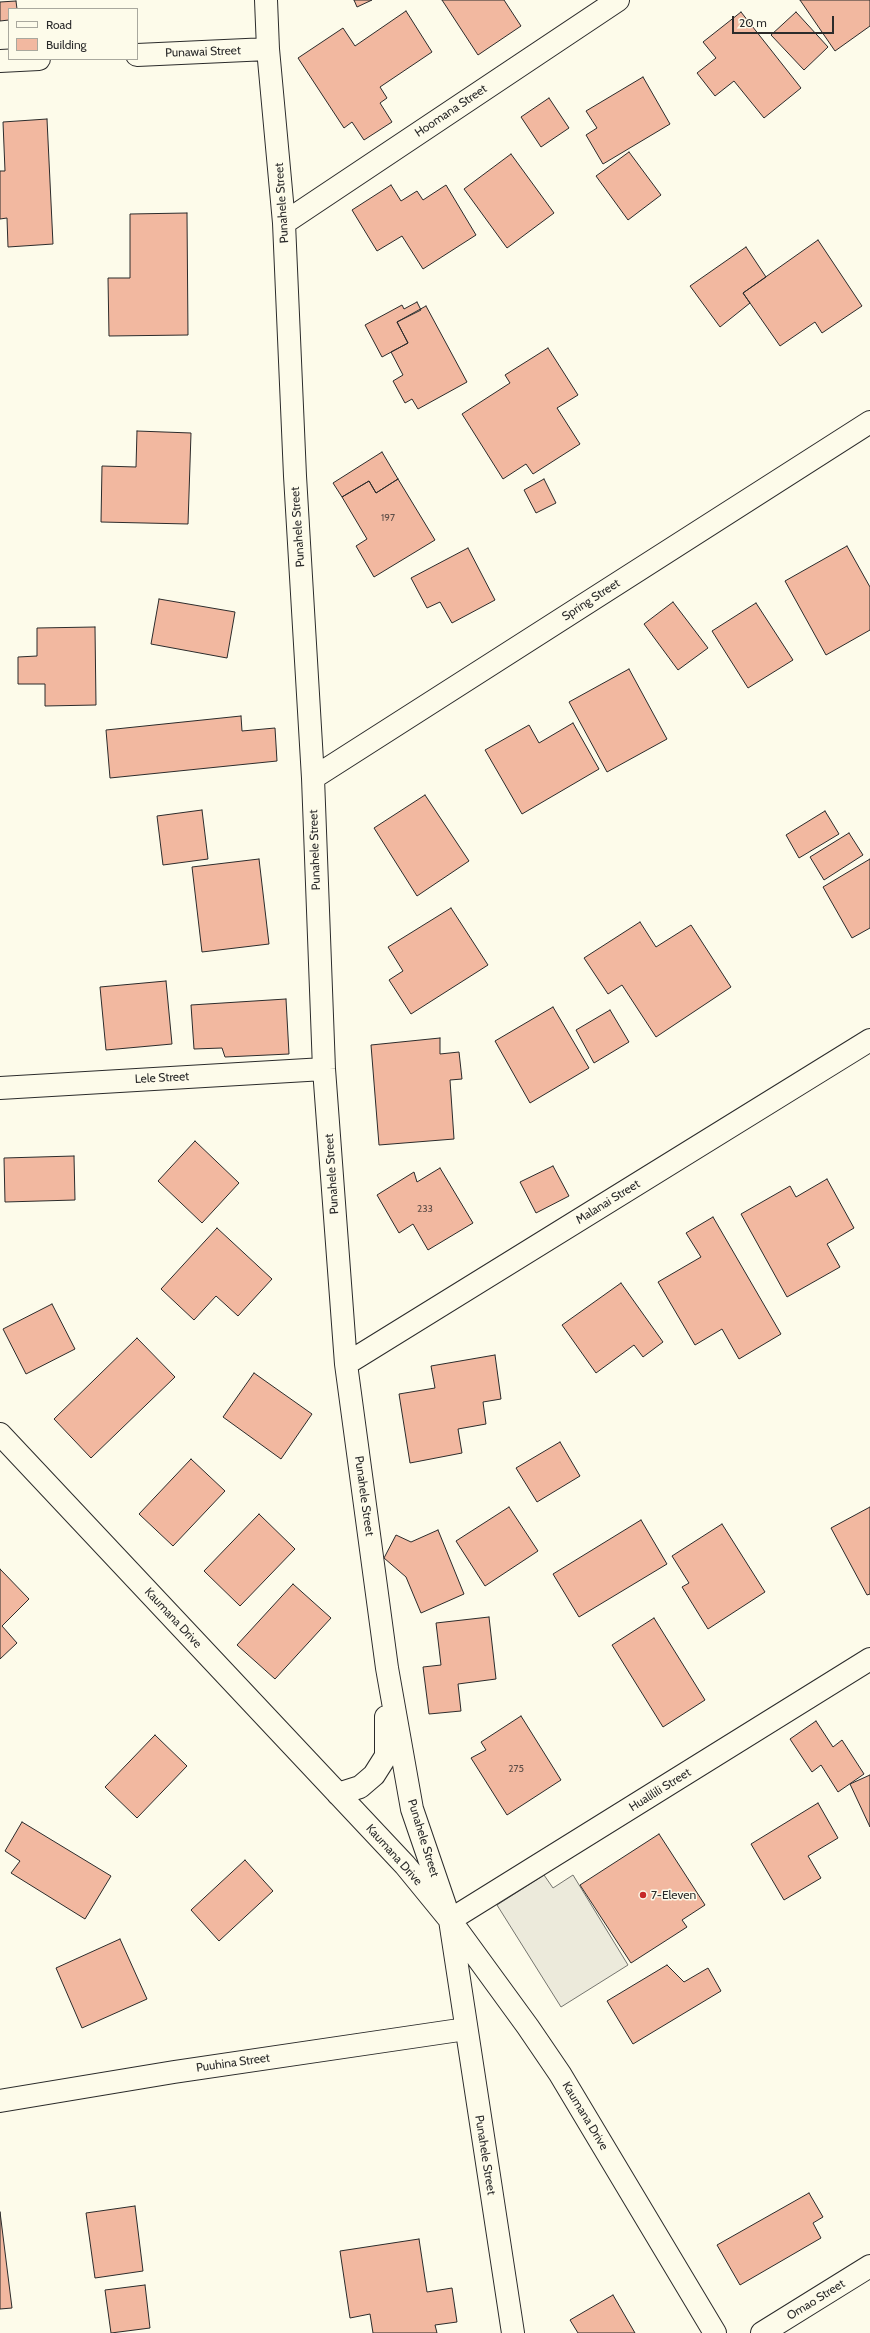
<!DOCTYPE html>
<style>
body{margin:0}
#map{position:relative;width:870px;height:2333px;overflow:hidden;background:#fdfbea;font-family:Cabin,sans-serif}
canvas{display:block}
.legend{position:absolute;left:8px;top:8px;width:130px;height:52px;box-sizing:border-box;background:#fdfbea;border:1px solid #a9a89e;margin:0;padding:5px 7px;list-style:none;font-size:12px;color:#2b2b2b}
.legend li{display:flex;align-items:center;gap:8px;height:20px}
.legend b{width:20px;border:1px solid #a9a89e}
.scale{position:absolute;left:732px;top:16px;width:102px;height:18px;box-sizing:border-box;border:2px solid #2b2b2b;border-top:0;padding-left:5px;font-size:12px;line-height:14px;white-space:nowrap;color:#2b2b2b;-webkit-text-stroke:3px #fdfbea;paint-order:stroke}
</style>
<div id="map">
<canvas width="870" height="2333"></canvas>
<ul class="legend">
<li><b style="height:5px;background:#fdfbea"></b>Road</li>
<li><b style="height:11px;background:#f2b8a0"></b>Building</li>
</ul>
<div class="scale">20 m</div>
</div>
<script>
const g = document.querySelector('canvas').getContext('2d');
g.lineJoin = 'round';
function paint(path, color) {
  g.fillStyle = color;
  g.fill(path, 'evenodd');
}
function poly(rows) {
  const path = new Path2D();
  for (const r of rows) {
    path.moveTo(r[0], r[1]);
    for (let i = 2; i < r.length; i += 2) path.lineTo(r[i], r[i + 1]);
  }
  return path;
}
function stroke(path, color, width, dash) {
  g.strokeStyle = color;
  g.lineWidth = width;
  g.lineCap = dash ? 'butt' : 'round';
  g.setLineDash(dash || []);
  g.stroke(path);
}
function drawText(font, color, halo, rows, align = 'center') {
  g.font = font + ' Cabin,sans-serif';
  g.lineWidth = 3;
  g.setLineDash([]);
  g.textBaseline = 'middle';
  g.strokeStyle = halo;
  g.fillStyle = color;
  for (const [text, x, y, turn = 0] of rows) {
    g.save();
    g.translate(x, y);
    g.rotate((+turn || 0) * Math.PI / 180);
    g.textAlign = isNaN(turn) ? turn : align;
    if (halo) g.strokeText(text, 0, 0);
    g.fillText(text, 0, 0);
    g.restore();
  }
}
const parking = poly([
 [544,1875,553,1888,573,1875,628,1965,561,2007,497,1905,544,1875]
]);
const building = poly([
 [354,0,372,0,357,7,354,0],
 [442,0,504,0,521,26,478,55,442,0],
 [800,0,870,0,870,26,835,51,800,0],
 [16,1,17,9,9,9,9,20,0,21,0,2,16,1],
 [406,11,432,52,380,87,387,98,380,103,392,122,364,140,352,122,344,128,298,58,343,28,355,46,406,11],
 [741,12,801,88,764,118,734,81,715,96,697,73,716,58,703,42,741,12],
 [796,12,828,47,804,70,771,35,796,12],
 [643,77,670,124,603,164,586,135,597,128,586,111,643,77],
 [549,98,569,128,541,147,521,117,549,98],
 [47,119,53,244,8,247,7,218,0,219,0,171,5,171,3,122,47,119],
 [629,152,661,195,628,220,596,176,629,152],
 [511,154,554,213,507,248,464,189,511,154],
 [391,185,401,201,417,191,423,200,446,185,476,235,423,269,402,236,377,251,352,210,391,185],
 [187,213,188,335,109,336,108,278,130,278,130,214,187,213],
 [818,240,862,306,822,333,815,322,780,346,743,293,818,240],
 [746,247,766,277,743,293,750,303,720,327,690,286,746,247],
 [417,302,421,310,397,322,408,343,382,357,365,325,402,305,404,309,417,302],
 [426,306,467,382,418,409,412,399,405,403,393,381,403,375,391,352,408,343,397,322,426,306],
 [548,348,578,395,557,408,580,444,533,474,526,464,503,479,462,414,510,383,505,375,548,348],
 [137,431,191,433,188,524,101,522,102,466,136,467,137,431],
 [382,452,398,479,376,493,369,481,342,497,333,483,382,452],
 [398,479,435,540,374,577,356,546,367,539,342,497,369,481,376,493,398,479],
 [544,479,556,503,536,513,524,490,544,479],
 [847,546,870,587,870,630,826,655,785,581,847,546],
 [468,548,495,600,452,623,440,602,427,608,411,578,468,548],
 [159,599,235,612,227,658,151,644,159,599],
 [673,602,708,648,678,670,644,624,673,602],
 [756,603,793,660,748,688,712,631,756,603],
 [95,627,96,705,45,706,45,684,18,684,18,657,37,656,37,628,95,627],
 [629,669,667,739,607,772,569,702,629,669],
 [241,716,242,731,275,728,277,761,110,778,106,730,241,716],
 [573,723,599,769,522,814,485,750,529,725,539,743,573,723],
 [425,795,469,861,417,896,374,828,425,795],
 [202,810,208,859,163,865,157,816,202,810],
 [825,811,839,834,799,858,786,835,825,811],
 [849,833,863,855,824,880,810,857,849,833],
 [259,859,269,944,202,952,192,867,259,859],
 [870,859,870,928,852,938,823,887,870,859],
 [451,908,488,965,411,1014,389,980,403,971,388,947,451,908],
 [640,922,656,947,691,925,731,987,656,1037,622,985,608,994,584,958,640,922],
 [166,981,172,1044,106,1050,100,987,166,981],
 [286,999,289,1054,225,1057,222,1048,194,1049,191,1005,286,999],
 [553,1007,589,1068,530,1103,495,1041,553,1007],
 [610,1010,629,1042,594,1063,576,1030,610,1010],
 [440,1038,440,1054,459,1052,462,1079,450,1080,454,1139,379,1145,371,1045,440,1038],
 [195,1141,239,1183,202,1223,158,1181,195,1141],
 [74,1156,75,1200,5,1202,4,1158,74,1156],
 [553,1166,569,1196,536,1213,520,1182,553,1166],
 [440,1168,473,1223,428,1250,413,1224,399,1233,377,1195,414,1172,417,1182,440,1168],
 [827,1179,854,1228,827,1244,840,1267,787,1297,741,1214,790,1186,796,1197,827,1179],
 [713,1217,781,1334,739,1359,722,1329,695,1345,658,1282,701,1257,686,1233,713,1217],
 [217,1228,272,1279,238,1316,216,1296,194,1320,161,1289,217,1228],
 [621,1283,663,1342,643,1357,634,1345,596,1373,562,1325,621,1283],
 [52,1304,75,1349,26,1374,3,1329,52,1304],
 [137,1338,175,1377,91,1458,54,1419,137,1338],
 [495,1355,501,1399,483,1402,486,1424,458,1429,462,1453,410,1463,399,1394,435,1388,431,1366,495,1355],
 [254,1373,312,1414,281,1459,223,1417,254,1373],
 [560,1442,580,1476,537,1502,516,1468,560,1442],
 [191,1459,225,1491,173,1546,139,1514,191,1459],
 [509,1507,538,1551,485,1586,456,1541,509,1507],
 [870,1507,870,1594,867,1595,831,1528,870,1507],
 [259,1514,295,1549,240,1606,204,1571,259,1514],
 [641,1520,667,1564,579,1617,553,1574,641,1520],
 [722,1524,765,1592,708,1629,682,1587,689,1583,672,1556,722,1524],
 [438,1530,464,1594,421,1613,406,1577,384,1558,396,1535,411,1542,438,1530],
 [0,1569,29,1599,2,1626,17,1643,0,1659,0,1569],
 [293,1584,331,1618,275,1679,237,1645,293,1584],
 [489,1617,496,1679,458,1684,461,1711,429,1714,423,1667,441,1665,436,1623,489,1617],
 [654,1618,705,1700,663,1727,612,1645,654,1618],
 [521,1716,561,1780,507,1815,471,1758,486,1750,481,1742,521,1716],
 [816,1721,833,1747,842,1740,864,1774,838,1792,821,1765,812,1772,790,1739,816,1721],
 [155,1735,187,1766,137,1818,105,1787,155,1735],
 [870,1775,870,1827,850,1784,870,1775],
 [818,1803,838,1838,808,1856,821,1878,784,1900,751,1844,818,1803],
 [22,1822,111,1876,85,1919,11,1873,20,1861,5,1851,22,1822],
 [659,1834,705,1905,682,1920,687,1927,631,1963,580,1885,659,1834],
 [245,1860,273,1891,219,1941,191,1910,245,1860],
 [120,1939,147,1999,82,2028,56,1968,120,1939],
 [667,1965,684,1982,708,1968,721,1991,633,2044,607,2001,667,1965],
 [809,2193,823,2217,813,2223,821,2238,740,2285,717,2245,809,2193],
 [135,2206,143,2271,95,2278,86,2213,135,2206],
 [0,2212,12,2308,0,2309,0,2212],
 [419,2239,427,2292,452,2288,457,2322,435,2325,437,2333,373,2333,370,2314,350,2318,340,2251,419,2239],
 [145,2285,150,2328,111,2333,105,2290,145,2285],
 [613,2295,635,2333,578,2333,570,2320,613,2295]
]);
const minor = poly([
 [266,0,268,49,284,223,295,476,313,778,324,1069,346,1364,387,1668,412,1809,450,1920,513,2333],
 [137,55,268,49],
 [0,61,39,59],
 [284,223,618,0],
 [313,778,870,422],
 [0,1088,324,1069],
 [346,1364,870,1040],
 [0,1434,405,1865,450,1920,528,2027,560,2074,715,2333],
 [338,1794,360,1787,374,1775,386,1756,386,1717],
 [450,1920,870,1659],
 [0,2101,174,2072,466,2029],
 [762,2333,870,2266]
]);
const markers = [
 [643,1895,4,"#c62828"]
];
const numberNames = [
 ["197",388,518],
 ["233",425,1209],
 ["275",516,1769]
];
const streetNames = [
 ["Punawai Street",203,52,-2],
 ["Hoomana Street",451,111,-34],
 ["Punahele Street",282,203,-94],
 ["Punahele Street",298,527,-94],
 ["Spring Street",591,600,-33],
 ["Punahele Street",315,850,-92],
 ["Lele Street",162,1078,-3],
 ["Punahele Street",332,1174,-94],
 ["Malanai Street",608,1202,-32],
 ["Punahele Street",364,1496,82],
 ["Kaumana Drive",173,1618,47],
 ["Hualilili Street",660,1790,-32],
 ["Punahele Street",423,1838,73],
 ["Kaumana Drive",394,1855,48],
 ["Puuhina Street",233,2063,-8],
 ["Kaumana Drive",585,2116,59],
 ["Punahele Street",485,2155,81],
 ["Omao Street",816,2300,-32]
];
const poiNames = [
 ["7-Eleven",651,1895]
];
paint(parking, '#eceadb');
stroke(parking, '#74746e', 1);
paint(building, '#f2b8a0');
stroke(building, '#2b2b2b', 1);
stroke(minor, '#2b2b2b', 24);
stroke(minor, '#fdfbea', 22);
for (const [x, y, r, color] of markers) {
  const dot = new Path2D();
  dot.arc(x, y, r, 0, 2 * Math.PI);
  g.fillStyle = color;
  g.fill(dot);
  stroke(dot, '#fdfbea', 1.5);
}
drawText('10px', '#5d4e48', null, numberNames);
drawText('12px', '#2b2b2b', '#fdfbea', streetNames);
drawText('12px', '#2b2b2b', '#fdfbea', poiNames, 'left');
</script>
